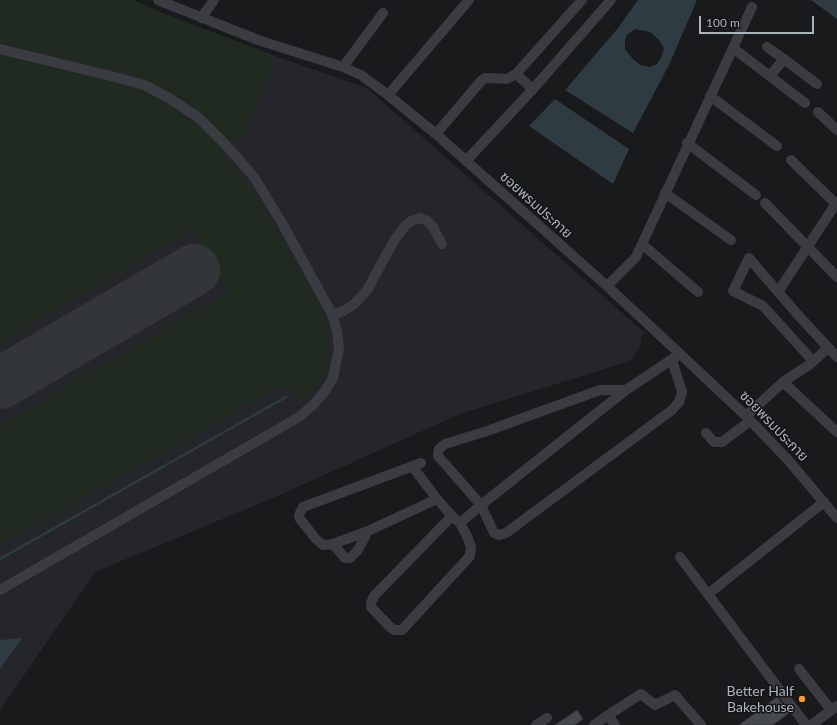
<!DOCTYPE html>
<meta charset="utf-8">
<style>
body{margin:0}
#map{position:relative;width:837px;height:725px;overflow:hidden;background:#191a1c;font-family:Lato,sans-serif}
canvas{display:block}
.scale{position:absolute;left:699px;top:16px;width:115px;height:18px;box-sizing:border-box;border:2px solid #abb3bc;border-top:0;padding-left:5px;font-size:12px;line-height:14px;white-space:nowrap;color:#abb3bc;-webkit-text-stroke:3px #141517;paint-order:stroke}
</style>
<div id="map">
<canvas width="837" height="725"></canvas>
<div class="scale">100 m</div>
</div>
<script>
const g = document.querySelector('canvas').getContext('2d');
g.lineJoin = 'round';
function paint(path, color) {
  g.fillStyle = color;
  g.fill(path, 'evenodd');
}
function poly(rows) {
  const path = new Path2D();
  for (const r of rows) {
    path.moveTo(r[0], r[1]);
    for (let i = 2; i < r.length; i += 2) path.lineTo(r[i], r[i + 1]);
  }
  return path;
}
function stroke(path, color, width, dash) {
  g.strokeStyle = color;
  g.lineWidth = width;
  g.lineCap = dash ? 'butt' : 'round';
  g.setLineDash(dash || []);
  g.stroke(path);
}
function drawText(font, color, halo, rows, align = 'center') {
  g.font = font + ' Lato,"Noto Sans Thai",sans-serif';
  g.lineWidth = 3;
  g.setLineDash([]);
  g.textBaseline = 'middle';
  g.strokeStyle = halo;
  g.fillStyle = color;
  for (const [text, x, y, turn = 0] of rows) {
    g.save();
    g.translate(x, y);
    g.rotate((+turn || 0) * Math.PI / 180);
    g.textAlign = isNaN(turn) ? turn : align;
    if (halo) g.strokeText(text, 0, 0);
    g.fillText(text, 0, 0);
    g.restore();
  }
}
const built = poly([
 [0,0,133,0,160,12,275,56,367,88,645,333,640,338,642,344,630,361,460,414,273,498,95,572,0,710]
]);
const green = poly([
 [0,0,133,0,160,12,275,56,245,135,218,150,256,195,322,308,330,354,323,378,303,399,283,386,0,544,0,425,229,293,192,230,0,342]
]);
const water = poly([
 [638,0,697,0,670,63,633,133,565,90,618,28],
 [635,29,650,32,660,41,664,49,661,58,657,64,650,67,640,65,633,59,625,49,625,40,627,35],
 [811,0,837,0,837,19],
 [555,99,629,149,613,184,529,126],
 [22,638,0,669,0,640]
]);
const stream = poly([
 [0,559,286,397]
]);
const runway = poly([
 [0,383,194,270]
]);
const building = poly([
 [777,697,789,713,773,725,739,725,777,697],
 [577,710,583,719,575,725,555,725,577,710]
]);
const minor = poly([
 [158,0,258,40,343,67,361,75,388,95,436,134,607,286,679,353,746,416,789,461,837,518],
 [201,18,214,0],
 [767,47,784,59],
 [733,48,805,103],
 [0,49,115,77,144,85,169,98,199,118,226,145,254,177,282,223,333,316,337,332,339,348,333,378,325,391,313,405,299,417,0,590],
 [343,67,383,13],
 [516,74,533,89],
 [770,76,784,59,817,84],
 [388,95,469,0],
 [710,96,777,146],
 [818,112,837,130],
 [436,134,481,81,485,78,491,78,507,79,516,74,582,0],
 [687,143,756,195],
 [791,160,837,205],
 [466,161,533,89,611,0],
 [665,193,731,240],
 [765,203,837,277],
 [642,244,698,292],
 [607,286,636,257,752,7],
 [778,292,837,202],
 [332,315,343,311,353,305,360,298,367,290,395,239,405,226,411,221,420,218,427,221,433,227,442,244],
 [813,361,763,306,733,291,749,258,798,315,837,357],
 [783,382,837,432],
 [626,390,600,390,487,431,445,444,439,449,438,456,481,505,626,390,677,356],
 [746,416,783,382,809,365,828,348],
 [706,433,714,442,722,442,750,421],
 [421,463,303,507,299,515,300,519,316,539,323,545,333,544,368,531,437,499,452,516],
 [412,466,437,499],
 [460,523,452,516,374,596,371,603,371,607,390,627,394,630,402,630,470,556,471,547,467,536,460,523,481,505,494,533,499,535,506,533,672,410,679,402,682,392,672,360],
 [333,544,345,558,350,558,358,550,368,531],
 [680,557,806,725],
 [708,594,824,502],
 [799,669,831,710],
 [608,715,641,694,655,705,675,695,701,725],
 [536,725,547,718],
 [594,725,608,715,615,725],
 [811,725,837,706]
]);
const markers = [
 [802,699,4,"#fa9633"]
];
const streetNames = [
 ["ซอยพรมประกาย",536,205,42],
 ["ซอยพรมประกาย",774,426,46]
];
const poiNames = [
 ["Better Half",794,691],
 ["Bakehouse",794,707]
];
paint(built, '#252629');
paint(green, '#212a21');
paint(water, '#2e3c41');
stroke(stream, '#2e3c41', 2.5);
stroke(runway, '#333639', 52);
paint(building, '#45484c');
stroke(building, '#333438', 1);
stroke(minor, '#3a3c41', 10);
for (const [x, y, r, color] of markers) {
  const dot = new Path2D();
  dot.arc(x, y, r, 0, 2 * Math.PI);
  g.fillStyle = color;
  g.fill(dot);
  stroke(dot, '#141517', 1.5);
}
drawText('14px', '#abb3bc', '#141517', streetNames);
drawText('14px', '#abb3bc', '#141517', poiNames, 'right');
</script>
